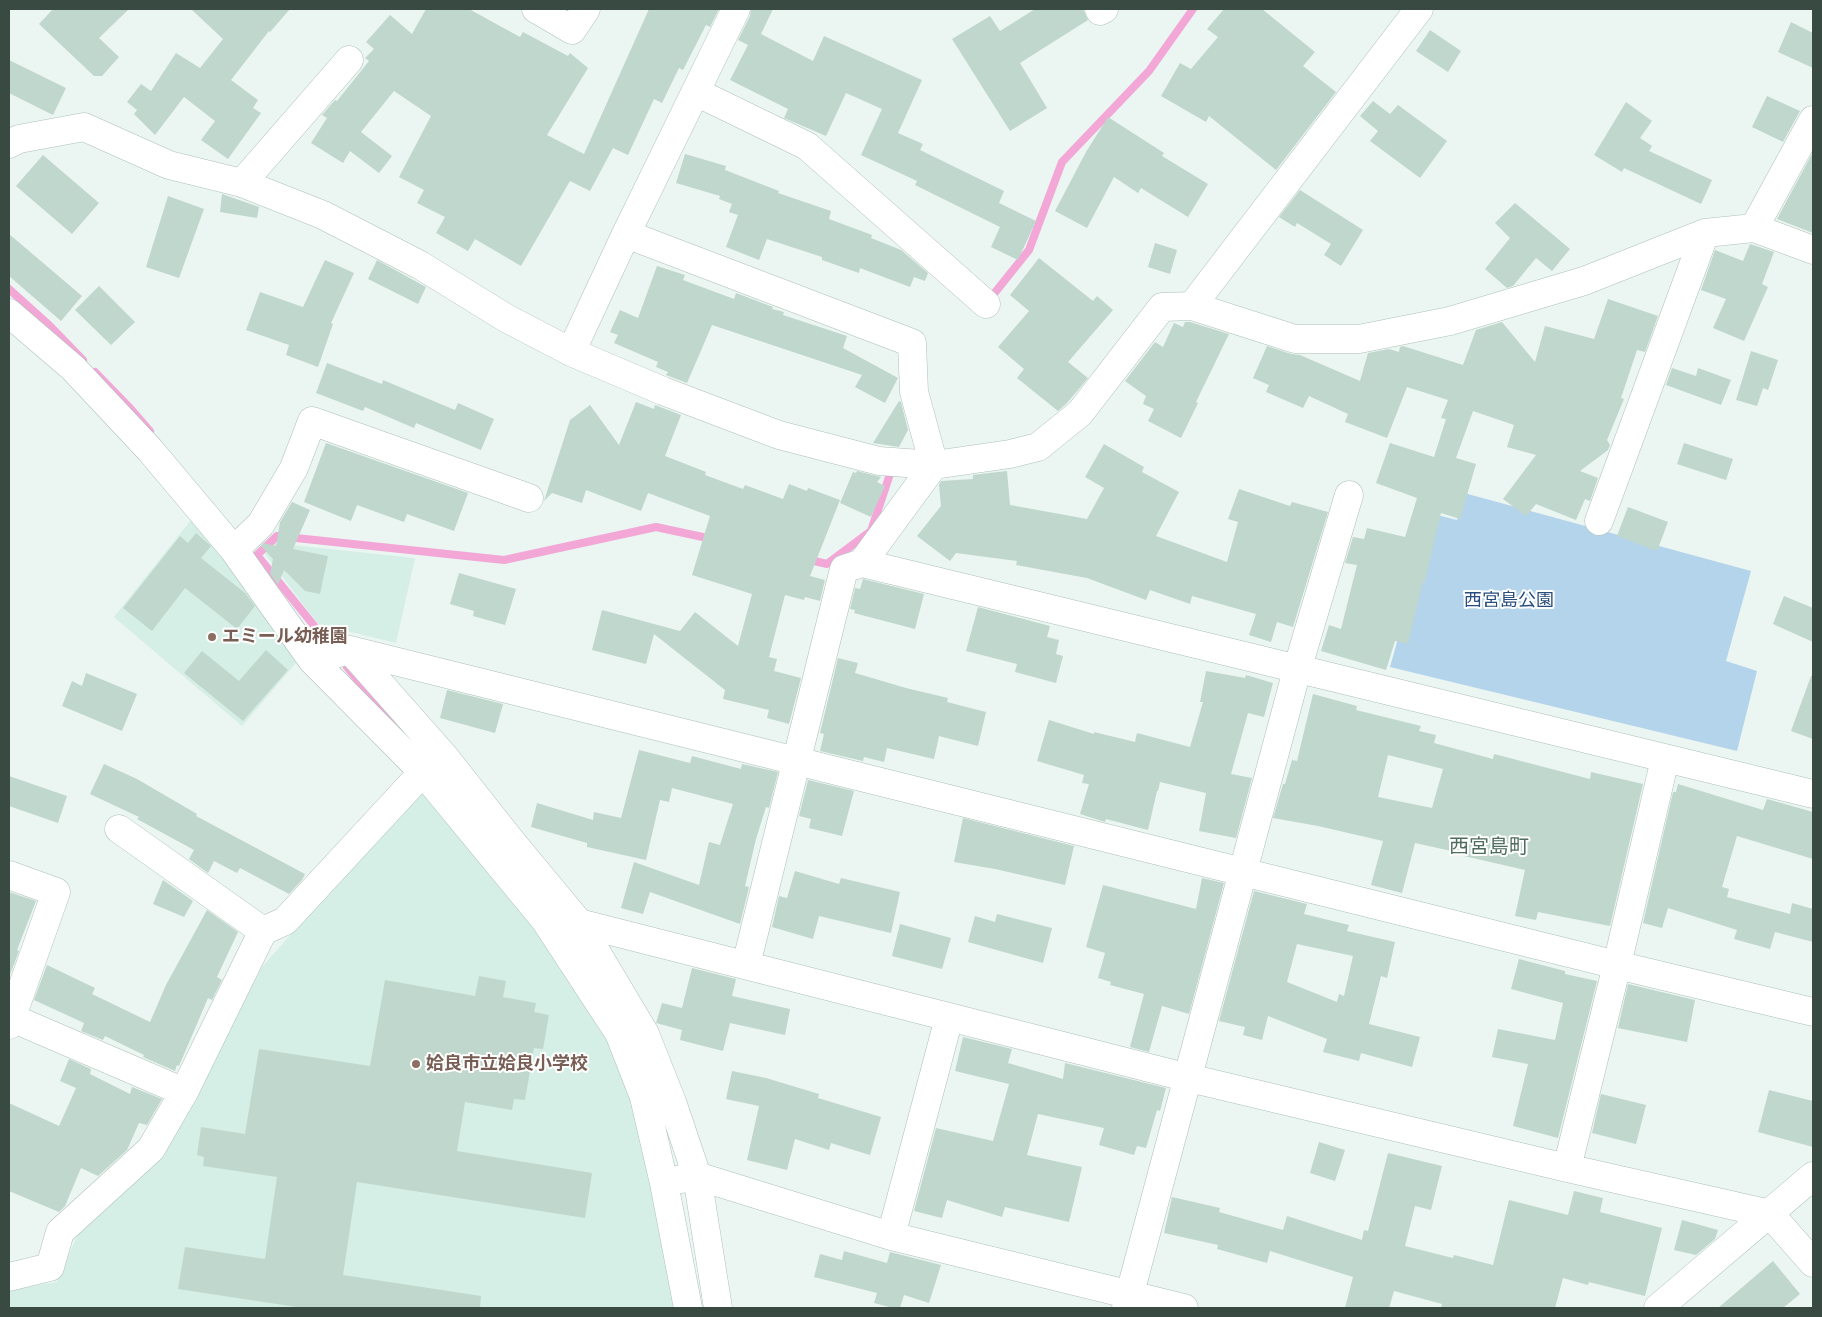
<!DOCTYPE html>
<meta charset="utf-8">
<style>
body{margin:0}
#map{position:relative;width:1822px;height:1317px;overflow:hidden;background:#ebf5f2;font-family:Karla,sans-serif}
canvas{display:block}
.frame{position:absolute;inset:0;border:10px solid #384a42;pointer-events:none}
</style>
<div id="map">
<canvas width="1822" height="1317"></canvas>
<div class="frame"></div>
</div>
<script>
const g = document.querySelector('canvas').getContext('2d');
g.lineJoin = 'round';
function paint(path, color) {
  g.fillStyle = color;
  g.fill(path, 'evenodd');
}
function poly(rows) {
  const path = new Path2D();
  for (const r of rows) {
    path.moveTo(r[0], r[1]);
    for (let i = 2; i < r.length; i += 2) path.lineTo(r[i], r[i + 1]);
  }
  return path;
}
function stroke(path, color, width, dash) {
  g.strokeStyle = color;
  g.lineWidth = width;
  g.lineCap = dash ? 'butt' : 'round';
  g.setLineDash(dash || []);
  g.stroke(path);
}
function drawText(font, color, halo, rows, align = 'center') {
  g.font = font + ' Karla,"Noto Sans JP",sans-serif';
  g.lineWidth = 4;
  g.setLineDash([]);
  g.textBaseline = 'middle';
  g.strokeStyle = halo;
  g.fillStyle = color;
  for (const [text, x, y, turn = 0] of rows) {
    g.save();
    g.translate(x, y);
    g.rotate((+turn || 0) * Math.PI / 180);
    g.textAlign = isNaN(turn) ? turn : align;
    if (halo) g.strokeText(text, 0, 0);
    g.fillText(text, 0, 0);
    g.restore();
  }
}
const education = poly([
 [195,515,301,657,242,726,114,617],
 [273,543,415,558,396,643,318,624,265,554],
 [421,787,578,980,635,1095,679,1308,9,1308,9,1290,57,1282,78,1234,160,1157,262,967]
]);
const green = poly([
 [1464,493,1751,571,1726,661,1757,671,1737,751,1390,667,1433,514,1457,520]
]);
const stream = poly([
 [9,289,50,326,83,360],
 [989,300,1029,250,1062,162,1149,71,1193,9],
 [95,372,130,408,150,431],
 [806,559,827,564,871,531,889,477],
 [332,648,257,555,277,536,504,560,656,527,712,539],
 [347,667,393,724]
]);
const building = poly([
 [53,9,129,9,99,38,119,57,102,76,94,76,39,24],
 [191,9,290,9,270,32,269,31,231,80,258,100,253,108,261,113,228,159,201,140,215,121,184,97,155,135,134,114,137,110,127,102,141,84,151,91,176,53,200,68,223,39],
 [426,9,469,9,520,37,523,32,568,56,570,53,588,68,547,135,584,154,649,9,719,9,710,27,706,25,683,70,679,68,662,103,654,99,628,155,613,148,590,191,570,181,521,266,475,239,468,251,436,233,445,217,417,203,424,190,399,177,431,116,394,91,361,132,392,156,379,173,350,151,343,163,311,143,327,118,322,115,335,100,337,101,369,61,365,58,374,49,366,42,390,15,412,34],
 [751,9,773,9,761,34,813,61,824,36,922,80,898,133,923,144,920,150,1004,191,999,203,1036,221,1018,260,991,247,1000,227,915,185,917,181,861,155,882,109,846,93,826,136,784,118,788,109,730,80,748,45,738,40,750,16],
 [1035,9,1083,9,1088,20,1020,63,1047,108,1010,131,952,39,990,16,1000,31],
 [1224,9,1262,9,1315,52,1303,66,1336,92,1276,170,1209,116,1206,122,1161,96,1180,63,1191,69,1218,37,1207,29],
 [1791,22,1813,33,1813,68,1778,52],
 [1430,30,1461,51,1448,72,1416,51],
 [9,60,66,88,53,115,9,93],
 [1767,96,1800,111,1783,142,1752,127],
 [1373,101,1390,114,1398,105,1447,141,1420,178,1370,141,1378,131,1360,116],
 [1626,102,1652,121,1640,138,1652,146,1649,151,1712,180,1701,204,1624,168,1622,172,1594,155],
 [1108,117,1164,153,1162,156,1208,184,1188,217,1141,188,1138,193,1114,177,1087,228,1055,211,1086,152],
 [1813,152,1813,233,1777,219],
 [685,154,726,166,725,170,779,191,778,193,831,211,829,219,872,235,871,238,901,250,928,273,925,281,914,277,910,287,860,268,859,273,822,260,822,257,767,239,759,260,726,247,738,215,729,212,732,204,719,199,720,196,676,183],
 [43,155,99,203,72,234,16,186],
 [1300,190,1363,230,1341,266,1324,255,1331,244,1297,223,1295,227,1279,217],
 [222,194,259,207,257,218,220,212],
 [168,196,204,209,179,278,146,267],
 [1515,203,1570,249,1552,271,1536,258,1513,286,1507,288,1485,269,1510,238,1495,223],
 [9,234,82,296,61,321,9,276],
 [1155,243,1177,250,1170,274,1148,267],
 [1750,244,1774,252,1762,284,1768,287,1744,341,1713,328,1726,299,1701,290,1715,250,1743,261],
 [1039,258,1093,301,1097,296,1113,310,1068,362,1088,378,1067,403,1058,411,1017,378,1024,369,998,347,1029,311,1010,295],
 [325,260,354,273,331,323,333,324,318,367,286,355,289,345,246,330,260,292,303,307],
 [377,260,426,287,418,304,368,279],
 [657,266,685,275,683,280,734,299,736,293,773,307,772,309,784,312,783,315,847,336,843,348,898,378,885,403,855,387,862,375,712,325,687,383,666,375,668,372,656,367,658,362,614,343,618,335,610,332,620,310,638,318],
 [99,286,135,322,111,345,75,310],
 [1608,299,1658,316,1645,352,1637,350,1621,398,1624,399,1607,440,1610,445,1608,450,1580,471,1598,478,1590,501,1585,499,1576,520,1536,504,1526,516,1503,499,1536,455,1507,447,1514,425,1473,411,1456,458,1476,464,1460,519,1441,513,1425,581,1423,581,1408,644,1395,641,1386,670,1321,651,1329,625,1341,629,1357,565,1345,563,1353,537,1364,539,1367,528,1405,537,1417,498,1376,483,1390,443,1434,457,1446,419,1441,418,1448,400,1407,387,1387,438,1345,422,1348,414,1309,396,1303,408,1266,392,1269,385,1253,378,1267,346,1291,354,1300,355,1360,381,1368,353,1389,349,1399,352,1400,347,1403,346,1463,365,1476,330,1502,322,1535,362,1545,326,1594,339],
 [1185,322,1190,322,1229,334,1196,402,1198,403,1181,438,1148,421,1154,409,1143,404,1146,396,1125,381,1155,342,1163,347,1174,323,1183,327],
 [1751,351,1778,360,1768,390,1763,388,1757,406,1736,400],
 [327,363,382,384,383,380,455,410,458,403,494,419,481,450,416,423,414,428,365,407,363,411,316,393],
 [1672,368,1696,376,1698,368,1731,380,1721,405,1666,385],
 [899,401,901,402,908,430,899,447,873,443],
 [636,402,654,409,655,405,681,415,665,456,706,472,705,475,743,489,745,485,783,499,789,484,807,491,808,488,840,500,810,576,825,580,820,601,805,597,804,600,785,595,769,657,777,659,774,671,801,678,789,724,767,718,769,710,723,699,725,690,654,634,646,664,592,650,602,610,680,631,695,612,738,646,752,594,692,575,710,516,648,493,641,511,586,490,582,503,552,493,544,501,570,420,590,405,619,445],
 [326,443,468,493,454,531,407,514,404,522,357,505,351,521,304,502],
 [1684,443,1733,459,1726,480,1677,464],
 [1104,444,1144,467,1142,472,1179,492,1156,536,1227,562,1238,522,1228,519,1239,489,1290,506,1292,502,1328,512,1293,627,1277,622,1271,642,1249,635,1256,614,1192,596,1190,604,1150,590,1146,600,1087,578,1016,565,1017,561,956,553,950,561,917,536,941,506,939,485,941,481,973,479,973,475,998,472,1007,471,1010,505,1087,519,1104,488,1085,477],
 [857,471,881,477,877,482,885,486,871,517,840,503,853,472,856,473],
 [292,502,310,510,293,549,328,556,320,594,305,591,284,570,278,585,270,574,273,559,261,546,263,543,276,546,280,522],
 [1628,507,1668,522,1657,551,1617,536],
 [196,533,211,546,201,558,245,593,255,606,237,629,185,588,152,631,123,608,180,536,188,543],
 [459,573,516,589,505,625,473,616,474,611,450,604],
 [863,579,924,594,915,629,854,613,855,610,850,609,855,588,860,589],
 [1784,596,1813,608,1813,642,1773,624],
 [978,607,1050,626,1047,637,1059,640,1056,654,1063,656,1056,683,1015,672,1017,664,966,651],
 [266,650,288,670,243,721,184,673,202,651,239,681],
 [838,658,858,663,855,673,906,688,948,698,947,702,986,712,978,746,939,736,934,759,887,748,884,762,864,757,863,761,820,751,824,734,820,733],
 [1206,671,1245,678,1246,675,1273,683,1264,717,1248,713,1231,774,1252,778,1236,838,1199,831,1206,793,1160,782,1158,791,1157,791,1148,830,1106,819,1105,822,1080,814,1089,784,1082,783,1084,775,1037,761,1049,720,1094,734,1094,732,1135,742,1137,733,1190,747,1203,702,1200,702],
 [86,673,137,694,122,731,62,706,72,681,82,686],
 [1811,676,1813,676,1813,739,1791,731],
 [447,690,503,704,495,733,440,718],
 [1313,694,1357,706,1356,710,1421,726,1419,731,1436,735,1434,743,1493,759,1494,754,1590,779,1591,772,1643,784,1610,926,1538,912,1536,920,1515,916,1525,870,1464,856,1465,854,1415,843,1402,893,1371,885,1383,841,1318,826,1273,818,1283,784,1285,784,1292,760,1297,761],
 [1388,755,1443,769,1432,808,1378,797],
 [639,750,690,763,692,756,741,769,742,764,778,772,769,808,766,807,756,839,745,886,749,887,740,924,650,892,643,914,621,908,634,862,699,885,709,842,720,845,733,804,672,788,669,802,660,800,646,860,587,847,587,843,531,827,537,803,593,820,594,812,621,818],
 [104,764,137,779,197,814,196,816,305,874,302,880,289,894,240,868,237,873,214,861,208,873,189,859,194,850,137,819,139,817,90,794],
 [9,776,67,796,58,823,9,806],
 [808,780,854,791,842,836,809,828,811,819,799,816],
 [1678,784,1763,810,1767,799,1813,812,1813,859,1737,836,1722,887,1729,889,1727,897,1790,914,1792,903,1813,909,1813,942,1775,932,1770,949,1734,939,1737,930,1668,908,1662,928,1643,923,1673,792,1676,792],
 [963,818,1074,846,1065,885,995,869,954,862],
 [795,871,839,884,841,878,900,892,891,933,819,916,813,939,772,927,779,896,787,898],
 [1202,878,1224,883,1189,1014,1162,1006,1149,1052,1130,1047,1144,994,1110,985,1111,982,1098,978,1105,953,1086,947,1103,885,1196,909],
 [163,880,193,901,184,917,153,904],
 [1254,891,1307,904,1304,914,1349,925,1347,931,1395,942,1387,978,1381,976,1369,1024,1420,1037,1412,1067,1361,1053,1359,1061,1323,1052,1327,1039,1268,1016,1262,1040,1243,1035,1245,1027,1219,1021],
 [1297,944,1353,956,1344,996,1339,994,1337,1002,1287,982],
 [9,892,36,901,17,950,19,951,9,977],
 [207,910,238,932,217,977,222,980,212,1000,208,998,179,1066,177,1065,175,1071,143,1057,144,1055,105,1036,103,1040,81,1031,84,1023,34,1000,47,965,95,988,92,994,150,1022,166,985],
 [997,914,1052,928,1043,963,968,942,975,916,995,922],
 [900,924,951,938,942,969,892,956],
 [1519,959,1565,971,1565,974,1597,981,1558,1138,1513,1126,1528,1064,1492,1057,1498,1029,1555,1040,1563,1003,1511,989],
 [692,968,736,979,732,996,790,1009,785,1035,730,1023,723,1051,680,1040,682,1030,656,1023,662,1003,682,1008],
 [479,976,506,981,503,997,536,1003,534,1012,549,1015,543,1049,534,1048,525,1100,514,1099,512,1110,465,1102,457,1151,592,1173,585,1218,357,1182,343,1275,481,1296,480,1308,303,1308,178,1289,185,1247,265,1259,277,1177,203,1166,204,1157,197,1155,201,1127,245,1134,259,1049,370,1066,385,980,475,996],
 [1628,984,1695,1000,1687,1042,1618,1028],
 [963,1037,1012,1049,1008,1063,1063,1079,1065,1063,1166,1088,1160,1111,1157,1110,1146,1148,1137,1146,1134,1155,1099,1145,1104,1128,1038,1114,1027,1155,1082,1167,1069,1222,1005,1207,1002,1217,947,1200,942,1218,914,1211,936,1128,993,1141,1009,1084,955,1071],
 [69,1059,91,1069,90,1074,130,1094,132,1087,162,1099,147,1125,139,1123,127,1150,98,1176,81,1168,65,1206,59,1212,9,1191,9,1103,59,1126,76,1088,60,1081],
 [732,1071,766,1078,819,1094,818,1098,881,1117,870,1155,831,1143,829,1150,795,1139,787,1170,747,1160,759,1106,726,1099],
 [1769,1090,1813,1101,1813,1147,1758,1132],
 [1601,1094,1646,1105,1636,1144,1592,1133],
 [1319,1142,1345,1150,1335,1181,1310,1173],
 [1388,1153,1442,1166,1431,1210,1415,1206,1405,1246,1453,1258,1454,1255,1493,1265,1509,1200,1568,1215,1574,1191,1603,1198,1600,1212,1662,1228,1645,1296,1589,1282,1588,1285,1563,1278,1555,1308,1441,1308,1442,1304,1394,1291,1389,1308,1345,1308,1353,1277,1270,1251,1267,1263,1217,1249,1218,1245,1164,1233,1172,1197,1220,1208,1219,1212,1283,1230,1287,1216,1362,1240,1364,1230,1368,1231],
 [1682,1220,1718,1230,1715,1239,1696,1255,1674,1250],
 [844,1251,887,1263,890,1252,941,1265,929,1303,904,1295,900,1308,893,1308,874,1303,877,1293,814,1277,820,1254,842,1260],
 [1773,1261,1800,1294,1783,1308,1718,1308]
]);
const minor = poly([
 [536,9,572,30,586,9],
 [1099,9,1100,11,1104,9],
 [696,92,807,146,986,304],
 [9,144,19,139,84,127,169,165,242,183,323,215,420,265,506,318,571,352,663,391,779,435,879,461,934,465,1010,454,1038,447,1080,413,1162,307,1192,306,1295,339,1359,339,1450,321,1584,281,1705,233,1754,228,1813,250],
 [242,183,349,60],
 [1754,228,1813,120],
 [626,234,912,343,914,392,934,465,862,563,844,569,746,965],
 [1192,306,1419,9],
 [9,313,73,368,150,450,234,550,312,660,423,772,545,920,619,1033,644,1097,664,1183,688,1308],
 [571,352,626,234,736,9],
 [1599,521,1705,233],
 [234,550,261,524,294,468,312,421,529,498],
 [862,563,1813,794],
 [350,650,443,755,511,841,579,923,645,1034,672,1102,697,1176,718,1308],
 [312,660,350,650,1617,965,1813,1012],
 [119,829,263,931],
 [9,875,56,892,9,1025],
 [579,923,1189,1078,1567,1168,1770,1214,1813,1263],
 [12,1018,184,1092],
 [1567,1168,1617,965,1665,759],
 [681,1179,697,1176,891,1236,1184,1308],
 [891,1236,949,1018],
 [9,1277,50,1267,60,1232,151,1149,184,1092,263,931,285,921,423,772],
 [1126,1308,1297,670,1349,495],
 [1658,1308,1813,1176]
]);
const markers = [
 [212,637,5,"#8d6e63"],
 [416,1064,5,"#8d6e63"]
];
const parkNames = [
 ["西宮島公園",1509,601]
];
const educationNames = [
 ["エミール幼稚園",222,637],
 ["姶良市立姶良小学校",426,1064]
];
const quarterNames = [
 ["西宮島町",1489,847]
];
paint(education, '#d5efe6');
paint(green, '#b3d4ea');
stroke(stream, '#f2a7d7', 8);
paint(building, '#c0d7cd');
stroke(minor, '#adc1b9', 29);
stroke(minor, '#fff', 28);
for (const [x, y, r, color] of markers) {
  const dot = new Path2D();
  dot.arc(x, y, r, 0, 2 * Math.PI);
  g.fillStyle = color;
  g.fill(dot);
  stroke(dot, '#fff', 2);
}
drawText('18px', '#294e7e', '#fff', parkNames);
drawText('bold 18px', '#785e54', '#fff', educationNames, 'left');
drawText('20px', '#4f6d5f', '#fff', quarterNames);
</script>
